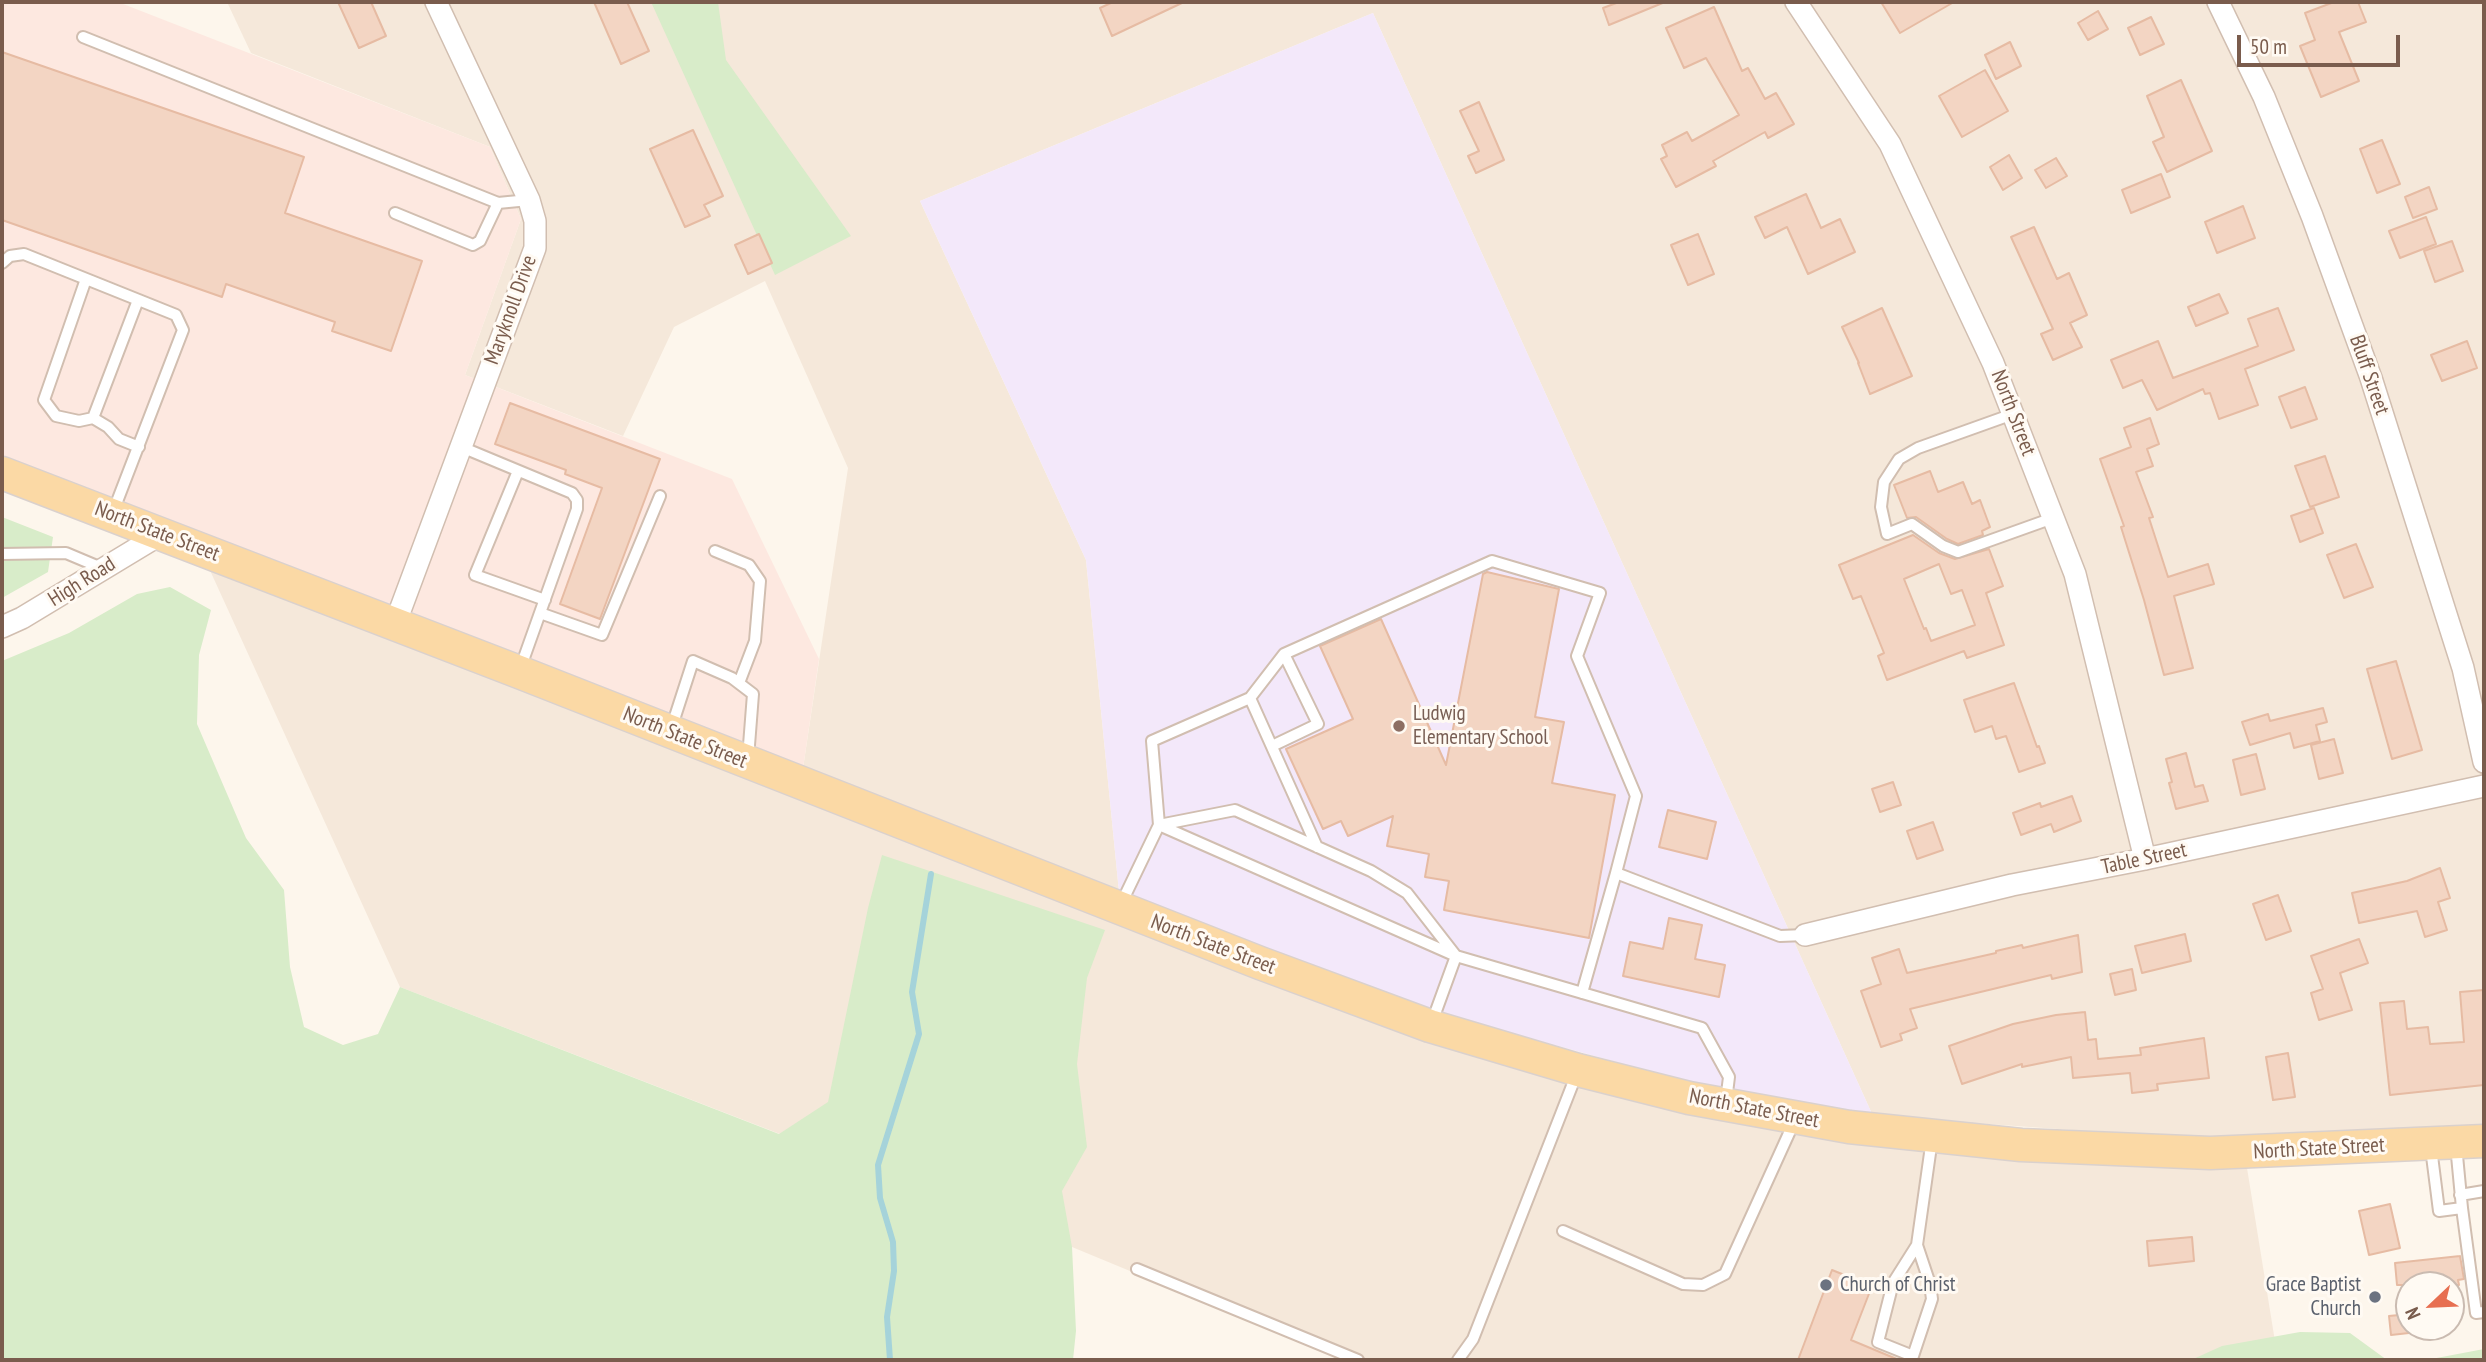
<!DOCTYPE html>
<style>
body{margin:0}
#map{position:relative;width:2486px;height:1362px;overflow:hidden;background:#fdf6ec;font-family:"PT Sans Narrow",sans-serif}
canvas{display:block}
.frame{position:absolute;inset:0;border:4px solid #7a5c4d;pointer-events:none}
.north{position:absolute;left:2395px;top:1271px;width:70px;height:70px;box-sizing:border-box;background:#fffaf3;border:2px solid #cabbb1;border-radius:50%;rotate:247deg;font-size:19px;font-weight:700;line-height:28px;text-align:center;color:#7a5c4d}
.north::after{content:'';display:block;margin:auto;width:24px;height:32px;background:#e76f51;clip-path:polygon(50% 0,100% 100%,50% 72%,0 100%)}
.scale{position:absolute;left:2237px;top:35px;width:163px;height:32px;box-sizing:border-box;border:4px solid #7a5c4d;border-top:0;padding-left:9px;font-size:21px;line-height:24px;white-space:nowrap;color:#7a5c4d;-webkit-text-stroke:5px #fffaf3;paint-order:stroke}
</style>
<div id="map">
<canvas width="2486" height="1362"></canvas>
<div class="frame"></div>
<div class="north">N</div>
<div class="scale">50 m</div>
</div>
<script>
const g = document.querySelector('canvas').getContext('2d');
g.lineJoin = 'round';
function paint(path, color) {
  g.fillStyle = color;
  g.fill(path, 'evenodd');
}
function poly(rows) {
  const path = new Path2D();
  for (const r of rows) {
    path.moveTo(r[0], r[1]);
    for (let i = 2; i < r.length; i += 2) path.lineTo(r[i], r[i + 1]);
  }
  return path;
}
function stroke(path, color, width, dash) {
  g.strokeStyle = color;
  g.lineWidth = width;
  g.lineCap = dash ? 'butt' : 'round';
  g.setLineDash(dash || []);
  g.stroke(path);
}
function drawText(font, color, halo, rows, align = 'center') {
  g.font = font + ' "PT Sans Narrow",sans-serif';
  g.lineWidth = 6;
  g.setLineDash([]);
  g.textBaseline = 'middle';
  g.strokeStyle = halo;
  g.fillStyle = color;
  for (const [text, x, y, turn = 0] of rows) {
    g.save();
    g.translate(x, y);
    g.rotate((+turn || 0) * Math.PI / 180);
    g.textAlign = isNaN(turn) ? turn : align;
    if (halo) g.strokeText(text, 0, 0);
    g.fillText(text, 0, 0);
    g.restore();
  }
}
const residential = poly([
 [227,2,2484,2,2484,1129,2187,1138,1873,1116,1373,13,920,201,1086,560,1119,892,803,768,848,468,765,281,674,327,623,436,465,375,521,219,490,147,251,53],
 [208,566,1391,1028,1998,1157,2247,1168,2278,1360,1345,1360,1072,1247,400,987]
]);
const commercial = poly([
 [2,2,118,2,490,147,521,219,465,375,732,479,819,659,803,768,383,603,2,457]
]);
const education = poly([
 [1373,13,1873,1116,1704,1086,1474,1023,1267,954,1119,892,1086,560,920,201]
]);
const green = poly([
 [651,2,718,2,726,60,851,236,775,275],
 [2,517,53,537,48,572,2,598],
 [170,587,211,610,199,655,197,724,246,838,284,890,290,967,304,1027,343,1045,378,1034,400,987,779,1134,828,1102,868,908,882,855,1105,930,1087,978,1077,1064,1087,1147,1062,1191,1072,1247,1076,1331,1073,1360,2,1360,2,661,69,633,137,594],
 [2300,1332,2350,1333,2387,1360,2191,1360,2222,1346],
 [2484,1349,2484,1360,2426,1360]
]);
const stream = poly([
 [890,1360,887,1317,894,1271,893,1242,880,1198,878,1165,919,1034,912,992,931,874]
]);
const building = poly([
 [338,2,371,2,386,36,359,48,338,2],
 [594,2,627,2,649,51,621,64,594,2],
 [1113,2,1184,2,1112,36,1100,8,1113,2],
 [1619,2,1665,2,1609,25,1603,8,1619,2],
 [1881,2,1954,2,1900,33,1881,2],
 [2334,2,2358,2,2366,22,2339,32,2359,81,2321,97,2300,46,2315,40,2305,13,2334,2],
 [1714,7,1742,71,1748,68,1765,99,1776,93,1794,124,1768,138,1765,132,1713,161,1716,166,1676,187,1661,159,1667,156,1662,145,1687,132,1692,141,1739,115,1706,58,1684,68,1666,28,1714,7],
 [2098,11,2108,29,2088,40,2078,23,2098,11],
 [2151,17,2164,44,2140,55,2128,28,2151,17],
 [2010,42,2021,66,1996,79,1985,55,2010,42],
 [2,52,304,157,285,213,422,261,391,351,332,331,335,322,226,284,222,297,2,220,2,52],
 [1985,70,2008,111,1962,137,1939,96,1985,70],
 [2181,80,2212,151,2167,172,2153,142,2164,137,2147,96,2181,80],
 [1479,102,1504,160,1476,173,1468,156,1479,151,1460,111,1479,102],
 [693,130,723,196,704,205,710,216,685,227,650,149,693,130],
 [2382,140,2400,184,2377,193,2360,149,2382,140],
 [2009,155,2022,178,2003,190,1990,167,2009,155],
 [2056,158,2067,176,2046,188,2035,170,2056,158],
 [2161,174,2170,197,2131,213,2122,190,2161,174],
 [2429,187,2437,209,2413,218,2405,197,2429,187],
 [1806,194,1821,228,1840,219,1855,252,1808,274,1787,227,1765,238,1755,217,1806,194],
 [2243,206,2255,238,2217,253,2205,222,2243,206],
 [2426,217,2436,244,2400,258,2389,231,2426,217],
 [2034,227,2057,279,2069,273,2087,315,2070,323,2082,347,2053,360,2041,334,2053,329,2011,237,2034,227],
 [759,234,772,263,748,274,735,245,759,234],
 [1698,234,1714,274,1688,285,1671,245,1698,234],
 [2452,241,2463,271,2435,282,2424,251,2452,241],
 [2219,294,2228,313,2196,326,2188,307,2219,294],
 [1882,308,1912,376,1870,394,1858,363,1859,363,1842,327,1882,308],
 [2278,308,2294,350,2245,369,2258,405,2219,419,2210,393,2205,394,2203,389,2157,410,2142,380,2123,388,2111,360,2158,341,2173,378,2258,346,2248,319,2278,308],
 [2467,341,2477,368,2442,381,2431,355,2467,341],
 [2305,387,2317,419,2291,428,2279,397,2305,387],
 [510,403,660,459,600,619,560,604,602,488,565,474,566,470,495,444,510,403],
 [2150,418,2159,444,2147,449,2153,466,2136,472,2153,517,2149,518,2168,577,2208,564,2214,584,2174,596,2193,668,2164,675,2144,600,2121,527,2124,526,2100,459,2131,447,2124,428,2150,418],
 [2325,456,2339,497,2310,507,2295,466,2325,456],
 [1930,471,1938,492,1963,482,1972,504,1980,500,1990,527,1982,531,1983,535,1958,544,1947,539,1916,517,1907,518,1894,485,1930,471],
 [2314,508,2323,533,2300,542,2291,516,2314,508],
 [1913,535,1939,553,1955,559,1989,549,2003,586,1986,593,2004,645,1967,658,1964,651,1887,680,1878,656,1884,653,1861,596,1853,599,1839,565,1913,535],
 [1939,564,1951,594,1962,590,1975,625,1931,641,1926,628,1924,629,1904,579,1939,564],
 [2356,544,2373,587,2344,598,2327,555,2356,544],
 [1487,572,1559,589,1535,717,1564,722,1552,783,1615,795,1589,938,1444,910,1449,881,1425,877,1429,854,1387,846,1393,816,1348,836,1341,821,1323,829,1286,749,1353,719,1320,646,1381,619,1446,765,1483,574,1487,572],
 [2396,661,2422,750,2392,759,2367,669,2396,661],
 [2014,683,2037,747,2039,746,2045,763,2019,772,2006,736,1996,739,1992,726,1975,732,1964,700,2014,683],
 [2323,708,2327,722,2316,725,2320,741,2294,748,2290,733,2250,745,2242,722,2268,714,2270,721,2323,708],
 [2334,739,2343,773,2319,779,2311,745,2334,739],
 [2186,753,2195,787,2203,785,2208,801,2176,809,2169,783,2172,782,2166,759,2186,753],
 [2256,754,2265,789,2241,795,2233,760,2256,754],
 [1893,782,1901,805,1880,812,1872,789,1893,782],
 [2072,796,2081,821,2054,832,2051,824,2021,835,2013,813,2040,803,2041,807,2072,796],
 [1668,810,1716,822,1707,859,1659,847,1668,810],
 [1933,822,1943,850,1917,859,1907,831,1933,822],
 [2440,868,2450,898,2438,902,2447,930,2425,937,2417,911,2359,923,2352,893,2407,881,2440,868],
 [2278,895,2291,931,2266,940,2253,904,2278,895],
 [1669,918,1702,925,1695,959,1725,965,1719,997,1623,976,1630,942,1663,949,1669,918],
 [2185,934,2191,961,2142,973,2135,946,2185,934],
 [2078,935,2082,972,2052,979,2051,975,1910,1009,1917,1028,1900,1034,1902,1040,1881,1047,1861,991,1881,984,1872,958,1899,949,1907,973,1996,953,1996,951,2022,945,2023,948,2078,935],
 [2359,939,2368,963,2340,973,2352,1010,2319,1020,2311,993,2323,989,2311,956,2359,939],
 [2132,969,2136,990,2115,995,2110,974,2132,969],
 [2484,990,2484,1085,2390,1095,2380,1003,2404,1001,2407,1029,2428,1027,2430,1044,2464,1042,2460,992,2484,990],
 [2085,1012,2088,1040,2096,1039,2098,1059,2141,1055,2140,1048,2204,1038,2209,1078,2157,1084,2158,1090,2132,1093,2130,1073,2073,1078,2071,1057,2022,1067,2022,1064,1962,1084,1949,1046,2013,1024,2056,1015,2085,1012],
 [2288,1053,2295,1097,2273,1100,2266,1057,2288,1053],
 [2390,1204,2400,1248,2369,1255,2359,1211,2390,1204],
 [2192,1237,2194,1261,2149,1266,2147,1241,2192,1237],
 [2460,1256,2464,1279,2458,1280,2459,1285,2397,1285,2395,1263,2460,1256],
 [1832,1270,1872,1286,1851,1340,1899,1360,1798,1360,1832,1270],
 [2409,1314,2409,1333,2391,1335,2389,1316,2409,1314]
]);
const lane = poly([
 [83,37,498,203,529,200],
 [395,213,473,245,480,241,498,203],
 [2,263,10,256,24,254,176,315,183,330,113,512],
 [86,279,44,400,56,416,79,421,93,418,138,300],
 [2013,414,1918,448,1899,459,1884,482,1881,507,1887,534,1912,524,1943,546,1958,552,2053,518],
 [93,418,108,427,119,439,139,447],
 [459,446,572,493,577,500,577,509,520,669],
 [518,471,475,575,545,600],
 [715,551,749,565,760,581,755,641,739,683],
 [2,554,66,553,104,569],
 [540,613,602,635,660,496],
 [1250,698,1284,654,1492,561,1600,593,1577,656,1636,796,1616,873,1780,936,1805,935],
 [671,729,693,661,732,678,753,694,748,758],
 [1272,746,1318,724,1284,654],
 [1317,847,1250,698,1152,741,1159,825,1235,810,1371,871,1407,893,1456,956,1702,1028,1729,1077,1726,1101],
 [1120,906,1159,825,1456,956,1432,1022],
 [1582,993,1616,873],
 [2456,1145,2462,1208],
 [2431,1148,2439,1211,2462,1208,2476,1313,2484,1312],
 [2460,1195,2484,1191],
 [1563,1231,1683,1284,1703,1285,1725,1274,1795,1120],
 [1917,1245,1893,1283,1878,1342,1913,1356,1932,1299,1930,1284,1917,1245,1932,1139],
 [1137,1269,1358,1360],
 [1458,1360,1473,1339,1577,1073]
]);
const street = poly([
 [1796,2,1890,144,1993,363,2075,574,2145,859],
 [2218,2,2264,97,2312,216,2371,378,2463,668,2484,762],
 [395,624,535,248,535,221,529,200,436,2],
 [2,627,22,618,161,534],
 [1805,935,2012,885,2145,859,2484,786]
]);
const primary = poly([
 [2,473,519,672,1260,963,1430,1026,1578,1070,1689,1098,1849,1127,2021,1145,2210,1153,2484,1141]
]);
const markers = [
 [1399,726,7,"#8d6e63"],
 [1826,1285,7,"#6b7280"],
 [2375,1297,7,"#6b7280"]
];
const streetNames = [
 ["Maryknoll Drive",511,310,-70],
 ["Bluff Street",2369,375,71],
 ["North Street",2013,413,69],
 ["North State Street",157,532,21],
 ["High Road",82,582,-32],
 ["North State Street",685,738,22],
 ["Table Street",2144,859,-12],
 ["North State Street",1213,945,21],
 ["North State Street",1754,1109,11],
 ["North State Street",2319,1149,-3]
];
const educationNames = [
 ["Ludwig",1413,714],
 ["Elementary School",1413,738]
];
const worshipNames = [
 ["Church of Christ",1840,1285],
 ["Grace Baptist",2361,1285,"right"],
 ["Church",2361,1309,"right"]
];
paint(residential, '#f5e8da');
paint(commercial, '#fde8e0');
paint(education, '#f3e8fa');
paint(green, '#d8ecc9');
stroke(stream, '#a5d3da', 6);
paint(building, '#f3d5c3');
stroke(building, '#e6bba3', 2);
stroke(lane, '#d1beb0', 14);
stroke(street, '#d1beb0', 24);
stroke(primary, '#dad1cd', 35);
stroke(lane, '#fff', 10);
stroke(street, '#fff', 21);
stroke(primary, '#fbd9a5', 32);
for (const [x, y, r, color] of markers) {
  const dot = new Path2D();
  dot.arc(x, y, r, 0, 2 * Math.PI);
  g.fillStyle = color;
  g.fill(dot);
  stroke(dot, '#fffaf3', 2.5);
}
drawText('21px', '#7a5c4d', '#fffaf3', streetNames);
drawText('21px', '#785e54', '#fffaf3', educationNames, 'left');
drawText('21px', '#5b616d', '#fffaf3', worshipNames, 'left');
</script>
